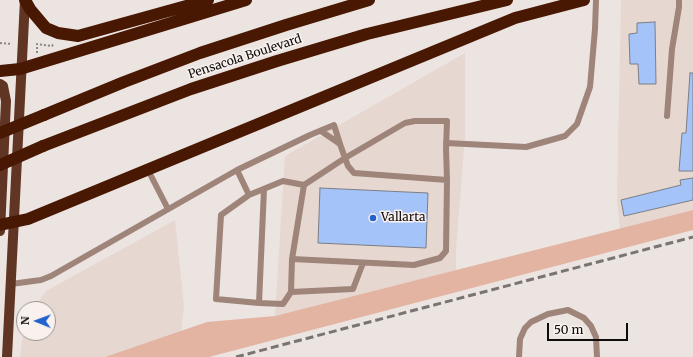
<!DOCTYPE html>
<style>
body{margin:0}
#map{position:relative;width:693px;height:357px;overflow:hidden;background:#ece4e1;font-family:Merriweather,serif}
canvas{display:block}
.north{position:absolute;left:16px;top:301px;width:40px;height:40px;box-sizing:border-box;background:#f9f1ee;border:1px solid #9b9593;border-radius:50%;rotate:271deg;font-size:11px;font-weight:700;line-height:16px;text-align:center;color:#0e0b0a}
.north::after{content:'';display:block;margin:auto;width:14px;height:18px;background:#2261ce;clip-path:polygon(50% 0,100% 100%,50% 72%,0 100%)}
.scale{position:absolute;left:547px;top:323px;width:81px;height:18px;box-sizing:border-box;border:2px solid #0e0b0a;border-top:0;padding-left:5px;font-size:12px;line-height:14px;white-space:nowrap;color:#0e0b0a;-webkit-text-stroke:3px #f9f1ee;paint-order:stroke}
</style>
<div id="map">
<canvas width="693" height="357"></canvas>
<div class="north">N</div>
<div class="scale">50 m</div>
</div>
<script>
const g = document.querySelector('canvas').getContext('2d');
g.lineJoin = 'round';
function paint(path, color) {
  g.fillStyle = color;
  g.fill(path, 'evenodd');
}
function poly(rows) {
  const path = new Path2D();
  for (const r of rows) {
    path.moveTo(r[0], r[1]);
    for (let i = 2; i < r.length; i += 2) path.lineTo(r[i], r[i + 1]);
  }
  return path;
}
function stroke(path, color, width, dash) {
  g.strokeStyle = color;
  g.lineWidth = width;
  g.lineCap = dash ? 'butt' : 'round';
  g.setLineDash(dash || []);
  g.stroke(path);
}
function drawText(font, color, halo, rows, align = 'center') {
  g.font = font + ' Merriweather,serif';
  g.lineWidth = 3;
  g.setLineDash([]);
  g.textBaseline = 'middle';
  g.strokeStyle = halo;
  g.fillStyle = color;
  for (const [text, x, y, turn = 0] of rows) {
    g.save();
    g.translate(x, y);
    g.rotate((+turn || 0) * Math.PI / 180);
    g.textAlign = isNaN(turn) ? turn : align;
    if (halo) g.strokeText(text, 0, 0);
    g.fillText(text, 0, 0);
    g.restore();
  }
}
const built = poly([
 [621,0,693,0,693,210,620,229,617,201],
 [465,53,465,137,456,249,456,271,275,316,285,156],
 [175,220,184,306,181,332,105,357,20,357,24,327,24,333,48,333,48,309,33,309,46,291]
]);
const green = poly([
 [693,210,693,230,209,357,105,357,207,322,275,316]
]);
const building = poly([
 [655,22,656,84,639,84,638,64,630,64,629,34,637,33,637,23,655,22],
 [690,73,693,73,693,171,679,171,682,133,686,133,690,73],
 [693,178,693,200,624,216,621,200,681,185,680,180,693,178],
 [320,188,428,193,426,248,318,243,320,188]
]);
const path = poly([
 [0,43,12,44],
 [37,53,37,44,52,46,54,43]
]);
const lane = poly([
 [667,116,672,49,679,7,679,0],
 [446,143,526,147,565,136,577,124,590,87,595,29,596,0],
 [340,144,345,158,348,166,354,173,447,180,446,149,447,121,415,121,405,123,345,158,304,185,292,259,414,265,440,258,446,251,447,180],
 [148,170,168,209],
 [237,170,249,195,283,181,304,185],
 [249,195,221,215,216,299,259,303,264,189],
 [292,259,291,292,353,289,363,263],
 [11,284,41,280,51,276,237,170,310,135,334,125,340,144,321,131],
 [259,303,283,304,291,292],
 [519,357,520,339,525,328,531,322,548,314,568,310,584,318,591,326,596,337,597,357]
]);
const primary = poly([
 [0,84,3,86,6,101,0,231],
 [7,357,25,0]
]);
const highway = poly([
 [25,0,30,9,46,28,58,33,78,36,208,0],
 [0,71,20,69,246,0],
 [44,115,124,82,200,53,286,25,369,0],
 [43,146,191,89,277,61,367,34,507,0],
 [0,225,28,219,515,18,584,0]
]);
const rail = poly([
 [236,357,693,237]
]);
const highwayBridge = poly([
 [0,133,44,115],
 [0,165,43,146]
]);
const markers = [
 [373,218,4,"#2261ce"]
];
const streetNames = [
 ["Pensacola Boulevard",245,57,-18]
];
const poiNames = [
 ["Vallarta",381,218]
];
paint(built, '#e7d7d1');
paint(green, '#e3b4a2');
paint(building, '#a4c3f8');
stroke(building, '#7c7f85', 1);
stroke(path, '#8c8684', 2, [2, 2]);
stroke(lane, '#9f847a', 6);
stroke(primary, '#613523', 10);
stroke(highway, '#491802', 12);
stroke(rail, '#797472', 3, [8, 4]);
stroke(highwayBridge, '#491802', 12);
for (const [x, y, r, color] of markers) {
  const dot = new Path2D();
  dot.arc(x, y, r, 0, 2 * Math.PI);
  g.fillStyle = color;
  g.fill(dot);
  stroke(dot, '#f9f1ee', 1.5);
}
drawText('12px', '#0e0b0a', '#f9f1ee', streetNames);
drawText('12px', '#0e0b0a', '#f9f1ee', poiNames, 'left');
</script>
